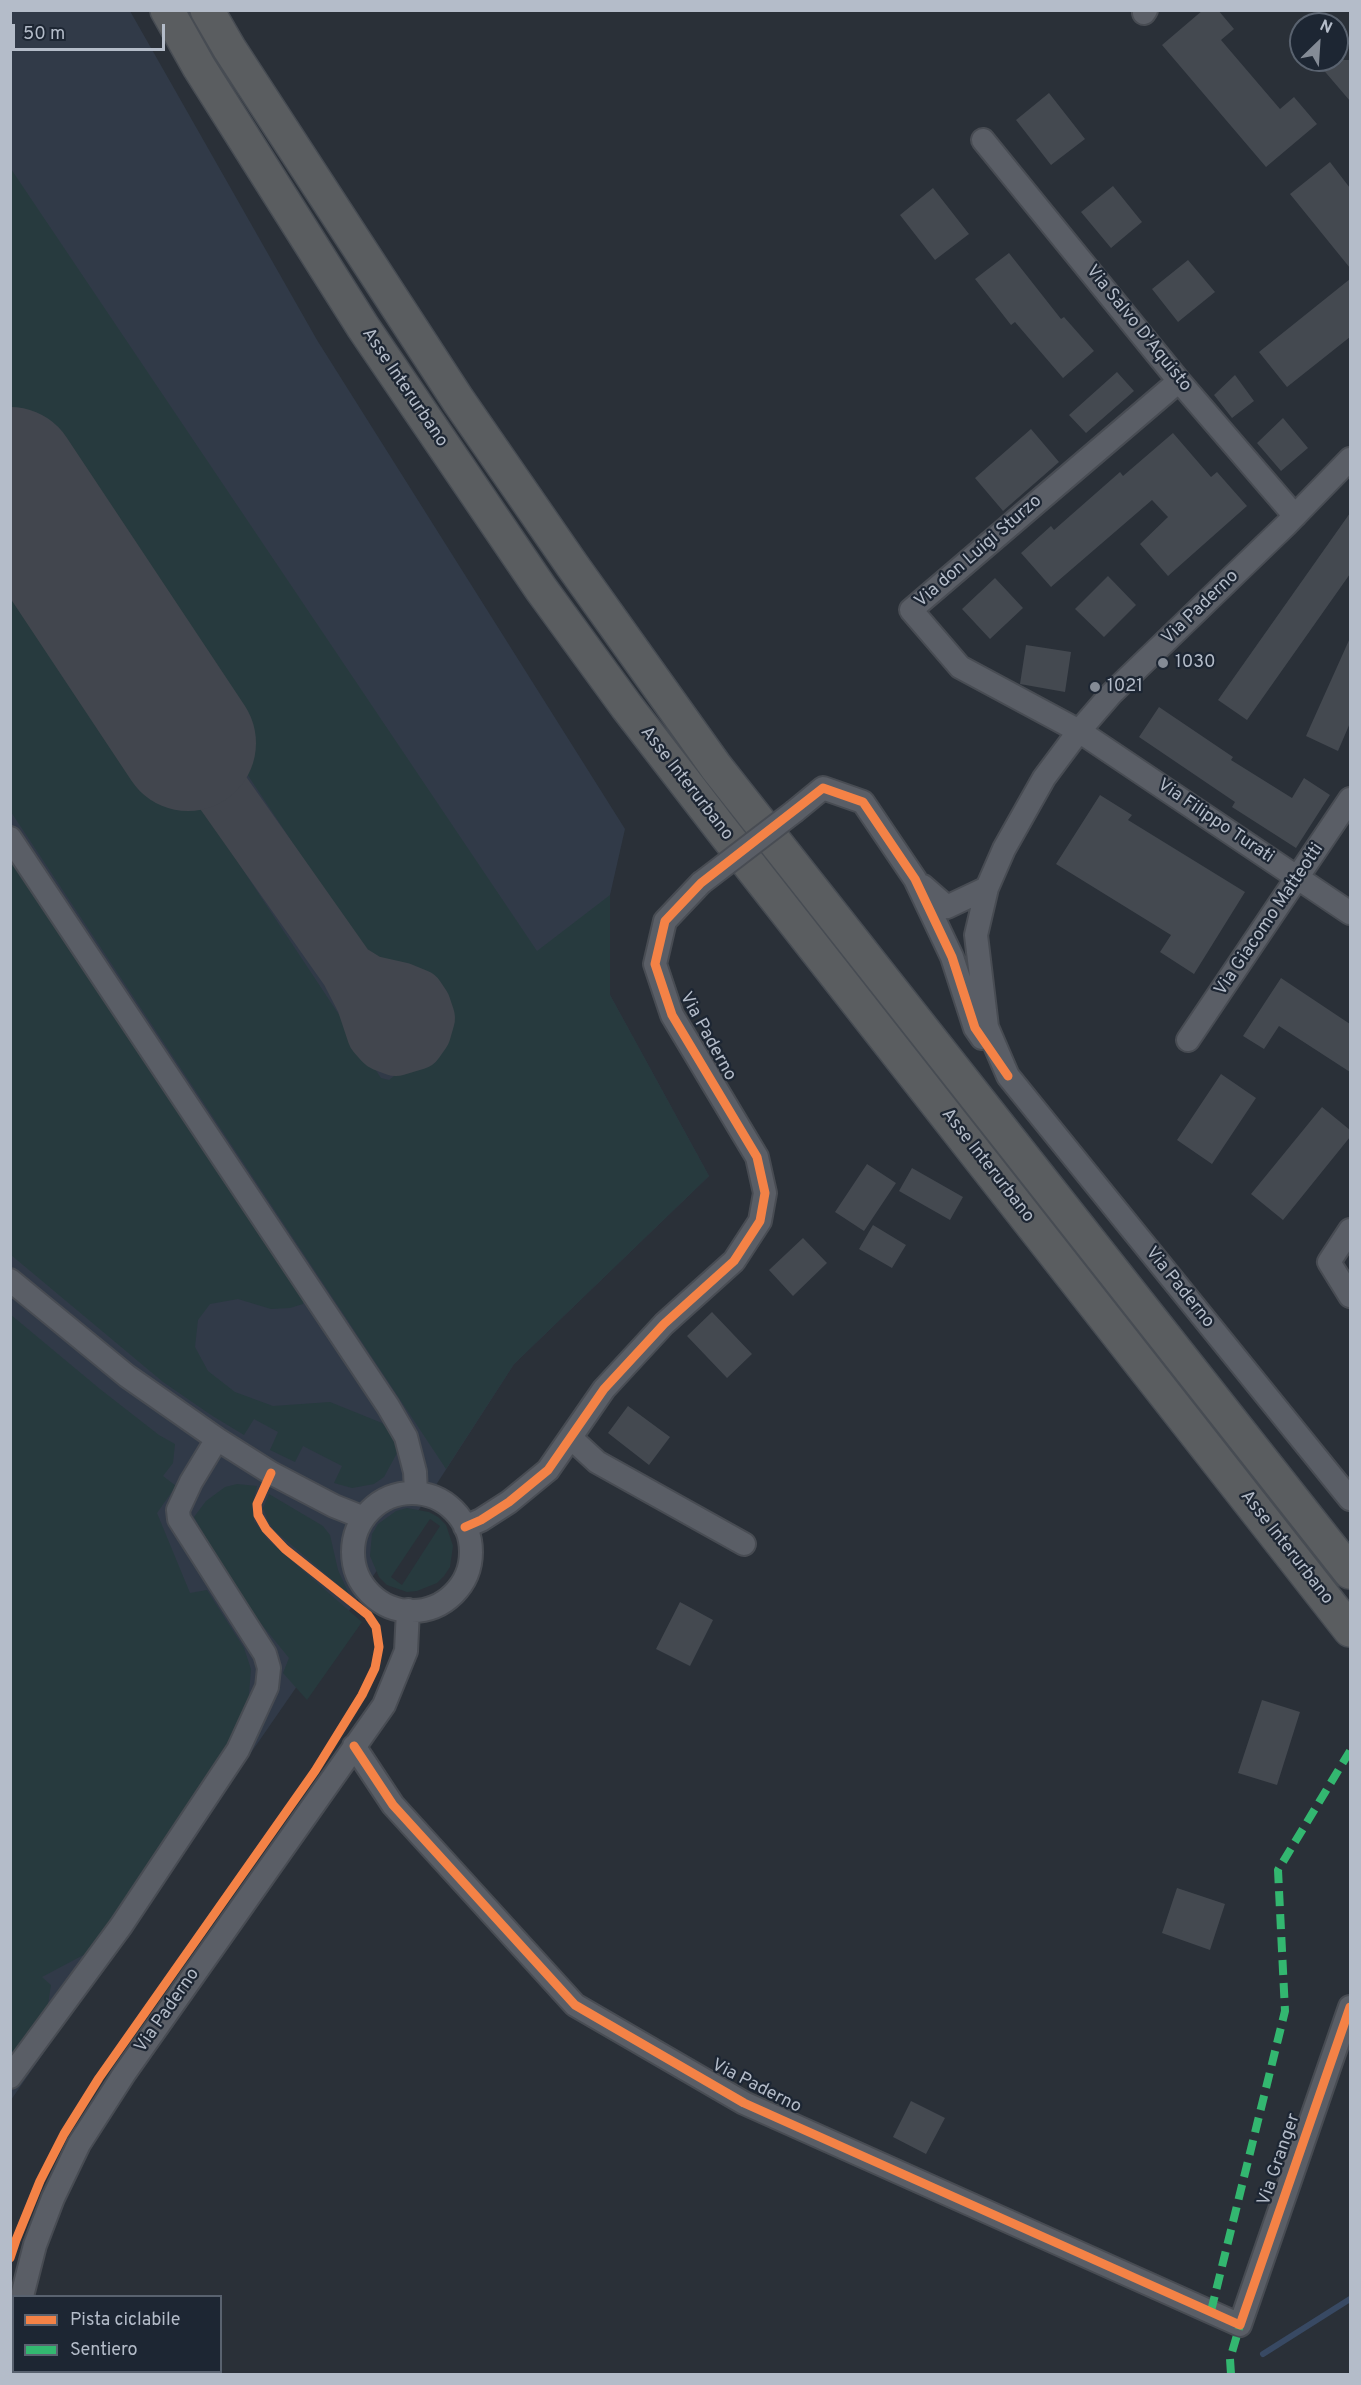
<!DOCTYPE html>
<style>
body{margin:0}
#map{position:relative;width:1361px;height:2385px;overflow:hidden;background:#2a3038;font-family:Overpass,sans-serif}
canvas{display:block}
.frame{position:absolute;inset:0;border:12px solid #b4bcc9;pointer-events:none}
.legend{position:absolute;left:12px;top:2295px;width:210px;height:78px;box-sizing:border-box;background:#1d2633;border:2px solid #59626f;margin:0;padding:8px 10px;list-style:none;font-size:18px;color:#b4bcc9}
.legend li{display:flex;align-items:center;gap:12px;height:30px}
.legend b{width:30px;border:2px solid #59626f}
.north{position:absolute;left:1289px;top:12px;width:60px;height:60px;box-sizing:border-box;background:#1d2633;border:2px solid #59626f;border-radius:50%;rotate:25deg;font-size:16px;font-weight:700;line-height:24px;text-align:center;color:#b4bcc9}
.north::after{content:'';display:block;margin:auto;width:21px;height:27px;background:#848b96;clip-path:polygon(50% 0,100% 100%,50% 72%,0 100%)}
.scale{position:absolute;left:12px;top:24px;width:153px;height:27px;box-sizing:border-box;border:3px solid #b4bcc9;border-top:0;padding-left:8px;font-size:18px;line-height:21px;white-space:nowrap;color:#b4bcc9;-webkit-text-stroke:4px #1d2633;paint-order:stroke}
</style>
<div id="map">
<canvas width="1361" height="2385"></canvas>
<div class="frame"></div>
<ul class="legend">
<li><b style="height:8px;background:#f48246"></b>Pista ciclabile</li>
<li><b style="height:8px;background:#33b770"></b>Sentiero</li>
</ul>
<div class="north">N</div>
<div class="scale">50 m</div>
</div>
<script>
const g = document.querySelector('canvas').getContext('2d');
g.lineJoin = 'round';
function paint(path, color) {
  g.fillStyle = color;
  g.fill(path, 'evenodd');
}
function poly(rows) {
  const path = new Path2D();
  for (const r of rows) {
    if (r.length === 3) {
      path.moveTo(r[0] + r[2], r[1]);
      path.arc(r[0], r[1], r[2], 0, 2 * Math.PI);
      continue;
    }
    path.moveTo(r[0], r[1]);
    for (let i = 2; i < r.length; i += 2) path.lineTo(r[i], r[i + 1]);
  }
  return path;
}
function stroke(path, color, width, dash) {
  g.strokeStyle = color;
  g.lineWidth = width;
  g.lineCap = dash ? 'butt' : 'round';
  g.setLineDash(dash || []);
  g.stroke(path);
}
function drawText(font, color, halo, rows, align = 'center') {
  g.font = font + ' Overpass,sans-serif';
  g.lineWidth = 4.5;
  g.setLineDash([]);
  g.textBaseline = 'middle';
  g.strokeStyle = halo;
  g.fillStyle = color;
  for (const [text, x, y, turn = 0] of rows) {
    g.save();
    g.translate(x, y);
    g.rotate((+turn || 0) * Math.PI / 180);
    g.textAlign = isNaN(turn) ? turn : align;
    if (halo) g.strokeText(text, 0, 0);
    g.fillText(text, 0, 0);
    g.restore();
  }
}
const airport = poly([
 [11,11,130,11,317,340,625,829,610,895,610,995,709,1176,514,1364,436,1485,11,2100]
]);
const green = poly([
 [11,169,537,951,610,895,610,995,709,1176,514,1364,446,1469,11,812,11,520,381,1078,389,1080,439,1040,449,1017,445,998,438,983,428,975,414,969,382,972,373,964,11,418],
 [10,850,304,1292,303,1304,290,1308,271,1309,238,1299,210,1304,198,1320,195,1347,208,1371,235,1392,273,1406,330,1402,382,1423,398,1441,397,1453,384,1477,374,1484,352,1488,334,1483,342,1466,303,1446,295,1462,270,1450,278,1432,254,1419,244,1435,211,1415,163,1382,11,1255],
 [10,1314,100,1389,159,1435,175,1444,173,1463,163,1476,176,1486,157,1513,190,1593,207,1590,244,1648,251,1669,248,1706,242,1726,91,1951,42,1977,51,1985,47,2011,17,2049,11,2052],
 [237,1484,257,1486,252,1506,254,1521,268,1540,362,1622,307,1700,283,1673,289,1658,245,1604,194,1517,206,1501,225,1487],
 [269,1494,323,1526,330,1535,338,1570,349,1594,274,1530,268,1521,263,1508],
 [407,1508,429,1512,438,1517,446,1525,453,1546,450,1567,444,1576,437,1583,417,1591,407,1592,387,1585,379,1577,370,1556,372,1534,378,1524,396,1511],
 [430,1519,440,1526,402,1585,391,1577]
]);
const stream = poly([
 [1263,2354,1350,2299]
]);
const taxiway = poly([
 [188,743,348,970,364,1001,375,1034,383,1043,396,1048,416,1042,423,1032,427,1018,423,1006,417,997,400,990,369,983,348,970]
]);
const runway = poly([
 [10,475,188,743]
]);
const building = poly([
 [1203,10,1218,10,1234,29,1221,40,1280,109,1294,97,1317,124,1266,167,1162,45],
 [1315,60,1350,60,1350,101],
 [1049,93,1085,139,1051,165,1016,120],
 [1330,162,1350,188,1350,268,1290,194],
 [1113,186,1142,222,1111,248,1081,212],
 [933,188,969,234,935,260,900,215],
 [1009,253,1061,319,1064,317,1094,351,1063,378,1015,322,1011,325,975,279],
 [1188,260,1215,292,1178,322,1152,289],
 [1350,279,1350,337,1287,387,1259,352],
 [1117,372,1134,391,1086,433,1069,415],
 [1235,375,1254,401,1232,418,1214,395],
 [1283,418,1308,448,1281,471,1257,443],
 [1031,429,1059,462,1003,511,975,478],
 [1173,433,1211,477,1217,472,1247,506,1168,576,1140,544,1168,517,1152,500,1051,587,1021,553,1051,526,1054,530,1120,472,1123,476],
 [1350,513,1350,574,1247,720,1218,700],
 [1108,576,1136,605,1104,637,1075,609],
 [995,578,1023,608,990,639,962,609],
 [1350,638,1350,723,1338,751,1306,736],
 [1026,645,1071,652,1065,692,1020,684],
 [1159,707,1233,757,1231,760,1292,798,1304,778,1330,795,1296,848,1232,807,1235,802,1139,737],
 [1100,795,1132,815,1128,820,1245,892,1194,974,1160,952,1171,935,1056,864],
 [1281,978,1350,1024,1350,1072,1279,1026,1264,1049,1243,1036],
 [1221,1074,1256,1098,1212,1164,1177,1140],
 [1322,1107,1350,1130,1350,1137,1283,1220,1251,1194],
 [867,1164,896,1183,864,1231,835,1212],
 [912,1168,963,1197,950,1220,899,1191],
 [873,1225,906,1245,892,1268,859,1249],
 [803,1238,827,1263,793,1296,769,1270],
 [712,1312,752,1354,727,1378,687,1336],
 [628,1406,670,1437,649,1465,608,1433],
 [680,1602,713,1620,690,1666,656,1649],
 [1262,1700,1300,1712,1277,1785,1238,1773],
 [1177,1888,1225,1904,1210,1950,1162,1933],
 [911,2101,945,2118,926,2154,893,2137]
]);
const minor = poly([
 [1144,13,1146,10],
 [983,140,1179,381,1295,516],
 [1179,381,911,610,960,667,1079,731,1350,913],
 [1350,459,1286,525,1111,694,1079,731,1044,778,1004,849,987,888,976,935,987,1027,1008,1076,1350,1499],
 [795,811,823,788,863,802,915,879,952,957,975,1028,982,1038],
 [10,838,388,1406,406,1437,415,1472,416,1493],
 [923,886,947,907,987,888],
 [1188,1040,1350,799],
 [1350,1230,1329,1262,1350,1296],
 [10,1280,127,1376,217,1439,271,1473,334,1506,364,1518],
 [571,1438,597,1462,744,1544],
 [412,1552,59],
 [465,1527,481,1520,509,1502,548,1470,604,1389,664,1324,734,1261,760,1221,765,1193,757,1157,672,1015,655,964,665,921,701,883],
 [354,1746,393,1805,575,2005,744,2103,1240,2325,1350,2007],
 [10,2077,121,1926,238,1750,267,1687,269,1668,265,1654,179,1519,178,1510,191,1482,217,1439],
 [22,2296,35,2245,53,2198,79,2144,124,2074,384,1705,406,1651,408,1610],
 [10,2351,14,2335]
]);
const highway = poly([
 [167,10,199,67,363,327,541,589,627,707,722,830,1350,1630],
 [207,10,229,48,458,400,572,565,716,767,1350,1572]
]);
const minorBridge = poly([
 [701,883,795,811]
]);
const quiet = poly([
 [1211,2311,1285,2011,1278,1870,1350,1751],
 [1231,2374,1230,2359,1240,2325]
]);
const cycleway = poly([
 [465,1527,481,1520,509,1502,548,1470,604,1389,664,1324,734,1261,760,1221,765,1193,757,1157,672,1015,655,964,665,921,701,883,823,788,863,802,915,879,952,957,975,1028,1008,1076],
 [354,1746,393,1805,575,2005,744,2103,1240,2325,1350,2007],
 [10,2258,16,2240,40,2181,64,2134,99,2078,315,1771,362,1695,375,1668,379,1647,376,1627,368,1615,285,1549,266,1529,258,1515,257,1504,271,1473]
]);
const markers = [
 [1163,663,6,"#848b96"],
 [1095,687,6,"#848b96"]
];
const streetNames = [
 ["Via Salvo D'Aquisto",1138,329,51],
 ["Asse Interurbano",404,388,56],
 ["Via don Luigi Sturzo",979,552,-41],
 ["Via Paderno",1201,608,-44],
 ["Asse Interurbano",686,784,52],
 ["Via Filippo Turati",1215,822,34],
 ["Via Giacomo Matteotti",1270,920,-56],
 ["Via Paderno",707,1037,61],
 ["Asse Interurbano",987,1166,52],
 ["Via Paderno",1179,1288,51],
 ["Asse Interurbano",1286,1548,52],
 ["Via Paderno",168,2011,-55],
 ["Via Paderno",756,2087,27],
 ["Via Granger",1280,2160,-71]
];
const poiNames = [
 ["1030",1175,663],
 ["1021",1107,687]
];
paint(airport, '#313a48');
paint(green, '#273a3e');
stroke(stream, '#384963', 6);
stroke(taxiway, '#42464e', 56);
stroke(runway, '#42464e', 136);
paint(building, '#444950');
stroke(minor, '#484c53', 26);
stroke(highway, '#474c53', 36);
stroke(minor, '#5a5e66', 22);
stroke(highway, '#5a5d60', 33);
stroke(minorBridge, '#484c53', 26, []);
stroke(minorBridge, '#5a5e66', 22);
stroke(quiet, '#33b770', 8, [15, 8]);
stroke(cycleway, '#f48246', 9);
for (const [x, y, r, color] of markers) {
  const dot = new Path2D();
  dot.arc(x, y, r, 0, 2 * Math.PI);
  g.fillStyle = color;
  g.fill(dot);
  stroke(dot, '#1d2633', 2);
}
drawText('18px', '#b4bcc9', '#1d2633', streetNames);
drawText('18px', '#b4bcc9', '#1d2633', poiNames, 'left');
</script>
